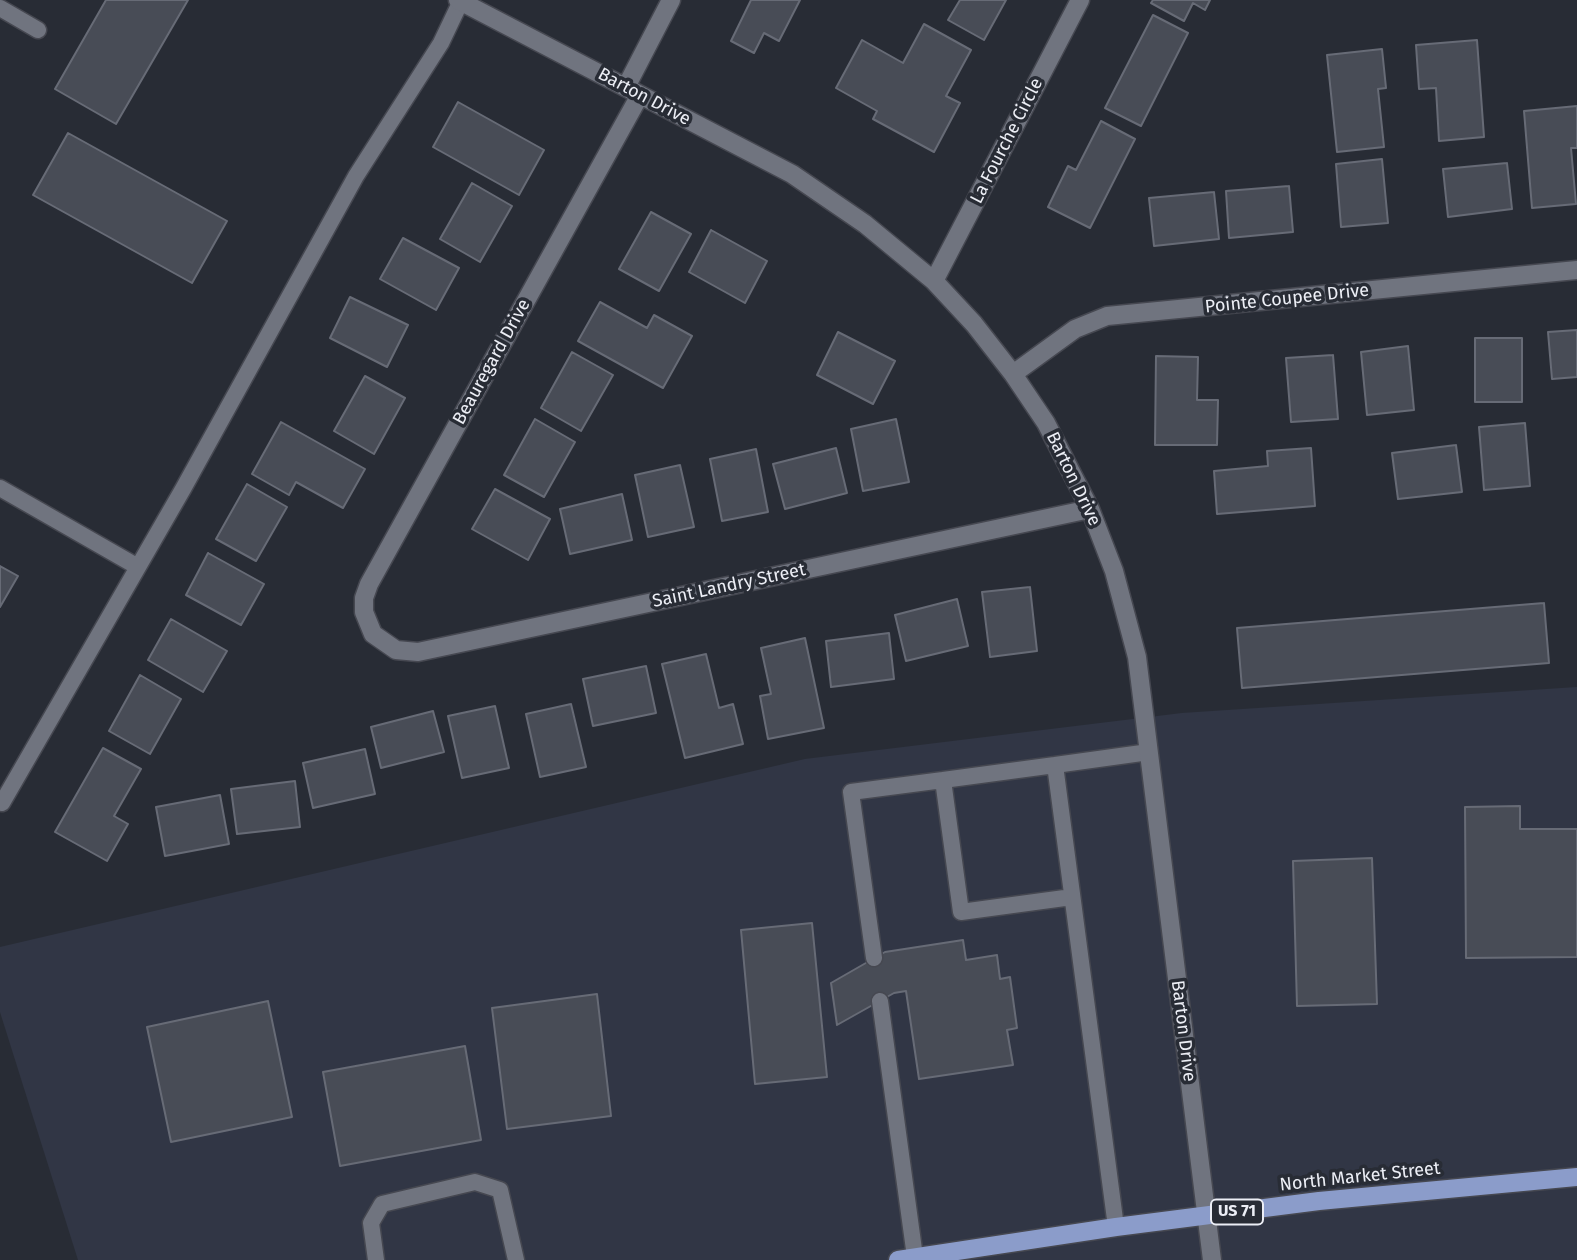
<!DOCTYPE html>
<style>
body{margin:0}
canvas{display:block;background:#282c35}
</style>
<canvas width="1577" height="1260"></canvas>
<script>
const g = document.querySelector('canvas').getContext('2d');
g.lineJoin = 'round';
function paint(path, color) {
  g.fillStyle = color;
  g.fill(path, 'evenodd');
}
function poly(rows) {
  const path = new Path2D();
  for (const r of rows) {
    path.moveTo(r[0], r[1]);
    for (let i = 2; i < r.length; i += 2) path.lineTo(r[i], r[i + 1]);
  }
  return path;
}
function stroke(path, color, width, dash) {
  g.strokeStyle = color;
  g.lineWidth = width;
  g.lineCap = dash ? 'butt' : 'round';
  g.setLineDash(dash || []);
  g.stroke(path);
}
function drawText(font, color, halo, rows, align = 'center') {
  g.font = font + ' "Fira Sans",sans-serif';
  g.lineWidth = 7;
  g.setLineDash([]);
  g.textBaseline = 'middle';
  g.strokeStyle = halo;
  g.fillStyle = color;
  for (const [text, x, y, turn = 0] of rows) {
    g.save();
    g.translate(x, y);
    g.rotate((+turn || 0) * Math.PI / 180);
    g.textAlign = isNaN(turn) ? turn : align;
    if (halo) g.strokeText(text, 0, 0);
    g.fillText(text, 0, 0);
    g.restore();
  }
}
const built = poly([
 [1577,687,1577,1260,78,1260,0,1012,0,947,805,759,1182,713]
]);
const building = poly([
 [106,0,188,0,116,124,55,89,106,0],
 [751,0,800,0,779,41,764,33,754,53,731,41,751,0],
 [960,0,1006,0,984,40,948,20,960,0],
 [1153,0,1210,0,1205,10,1193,3,1184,21,1151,3,1153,0],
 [1153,15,1188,33,1141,126,1105,108,1153,15],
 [924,24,971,50,946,96,960,103,934,152,873,119,877,111,836,88,862,40,903,63,924,24],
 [1477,40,1484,137,1439,141,1436,88,1419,89,1416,45,1477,40],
 [1382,49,1386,88,1378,89,1384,147,1337,152,1327,55,1382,49],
 [458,102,544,150,519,195,433,147,458,102],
 [1577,106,1577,148,1571,148,1576,204,1532,208,1524,111,1577,106],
 [1101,121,1135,139,1090,228,1048,207,1068,166,1076,170,1101,121],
 [68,133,227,221,192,283,33,195,68,133],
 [1382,159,1388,223,1341,227,1336,164,1382,159],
 [1507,163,1512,209,1448,217,1443,169,1507,163],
 [472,183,512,206,480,262,440,239,472,183],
 [1289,186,1293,232,1229,238,1226,191,1289,186],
 [1214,192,1219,239,1154,246,1149,198,1214,192],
 [651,212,691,234,659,291,619,269,651,212],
 [711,230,767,261,745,303,689,272,711,230],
 [403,238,459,268,436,310,380,279,403,238],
 [350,297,408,325,387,367,330,338,350,297],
 [600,302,647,328,654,315,692,336,663,388,578,341,600,302],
 [1577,330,1577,377,1552,379,1548,332,1577,330],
 [838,332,895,361,873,404,817,375,838,332],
 [1475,338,1522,338,1522,402,1475,402,1475,338],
 [1408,346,1414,410,1367,415,1361,352,1408,346],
 [572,352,613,375,581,431,541,408,572,352],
 [1333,355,1338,419,1291,422,1286,358,1333,355],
 [1156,356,1198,357,1197,400,1218,400,1217,445,1155,445,1156,356],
 [365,376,405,398,374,454,334,431,365,376],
 [535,419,575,442,544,497,504,475,535,419],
 [896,419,909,482,863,491,851,429,896,419],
 [281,422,365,469,343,508,296,482,289,495,252,474,281,422],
 [1525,423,1530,486,1484,490,1479,427,1525,423],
 [1456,445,1462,492,1398,499,1392,453,1456,445],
 [836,448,847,493,785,509,773,464,836,448],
 [1311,448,1315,506,1217,514,1214,471,1268,466,1267,451,1311,448],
 [756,449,768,512,722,521,710,459,756,449],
 [680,465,694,527,648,537,635,475,680,465],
 [247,484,287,507,256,561,216,539,247,484],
 [495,489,550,519,528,560,472,529,495,489],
 [622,494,632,540,570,554,560,509,622,494],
 [208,553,264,584,241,625,186,595,208,553],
 [0,566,18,576,0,607,0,566],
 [1030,587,1037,651,990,657,982,592,1030,587],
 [957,599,968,646,906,661,895,615,957,599],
 [1544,603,1549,663,1242,688,1237,628,1544,603],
 [171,619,227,651,203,692,148,660,171,619],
 [889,633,894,679,831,687,826,641,889,633],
 [805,638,824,728,768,739,760,696,771,694,761,648,805,638],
 [706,654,719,708,733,704,743,744,685,758,662,664,706,654],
 [646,666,656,713,593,726,583,679,646,666],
 [140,675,181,699,150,754,109,731,140,675],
 [571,704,586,767,540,777,526,714,571,704],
 [495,706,509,768,462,778,448,716,495,706],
 [433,711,444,752,381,768,371,727,433,711],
 [103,748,141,769,114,816,128,824,107,861,55,832,103,748],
 [365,749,375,794,313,808,303,763,365,749],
 [295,781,300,827,237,834,231,789,295,781],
 [220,795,229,844,165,856,156,807,220,795],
 [1520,806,1520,829,1577,829,1577,957,1466,958,1465,807,1520,806],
 [1372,858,1377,1004,1297,1006,1293,861,1372,858],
 [812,923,827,1077,755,1084,741,930,812,923],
 [963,940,966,960,997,955,1000,979,1010,977,1017,1028,1007,1030,1013,1065,919,1079,906,991,894,993,837,1025,831,983,885,952,963,940],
 [597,994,611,1116,507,1129,492,1008,597,994],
 [268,1001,292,1117,171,1142,147,1027,268,1001],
 [465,1046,481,1140,340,1166,323,1072,465,1046]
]);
const lane = poly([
 [0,8,38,30],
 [0,488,138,567],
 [1055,765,943,780,961,912,1072,897],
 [2,803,183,489,356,176,441,43,461,1],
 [874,958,851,792,943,780],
 [880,1001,915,1257],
 [1116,1227,1055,765,1149,752],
 [376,1260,371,1223,382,1204,475,1182,500,1190,516,1260]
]);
const street = poly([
 [458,0,792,174,865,224,934,281,974,324,1013,374,1046,423,1090,509,1114,571,1137,657,1212,1260],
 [626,87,671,0],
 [640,95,369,584,364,598,364,612,373,634,396,650,418,652,1090,509],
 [934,281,1080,0],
 [1013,374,1075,329,1107,316,1577,270]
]);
const primary = poly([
 [898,1260,1116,1227,1319,1201,1577,1177]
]);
const shields = [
 [1237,1212,52]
];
const shieldNames = [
 ["US 71",1237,1212]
];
const streetNames = [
 ["Barton Drive",644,97,28],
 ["La Fourche Circle",1007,141,-63],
 ["Pointe Coupee Drive",1287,299,-6],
 ["Beauregard Drive",492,362,-61],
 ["Barton Drive",1073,479,64],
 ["Saint Landry Street",729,586,-12],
 ["Barton Drive",1183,1031,83],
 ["North Market Street",1360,1177,-6]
];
paint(built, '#313645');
paint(building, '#484c56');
stroke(building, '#676b76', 2);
stroke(lane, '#464851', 19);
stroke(street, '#464851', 21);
stroke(primary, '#464851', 21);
stroke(lane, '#70747f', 16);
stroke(street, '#70747f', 18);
stroke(primary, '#8b9cca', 18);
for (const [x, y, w] of shields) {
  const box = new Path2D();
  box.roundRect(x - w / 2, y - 12.5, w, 25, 5);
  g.fillStyle = '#282c35';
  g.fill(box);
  stroke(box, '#eceef5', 2);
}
drawText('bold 16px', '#eceef5', null, shieldNames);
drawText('18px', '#eceef5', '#282c35', streetNames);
</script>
